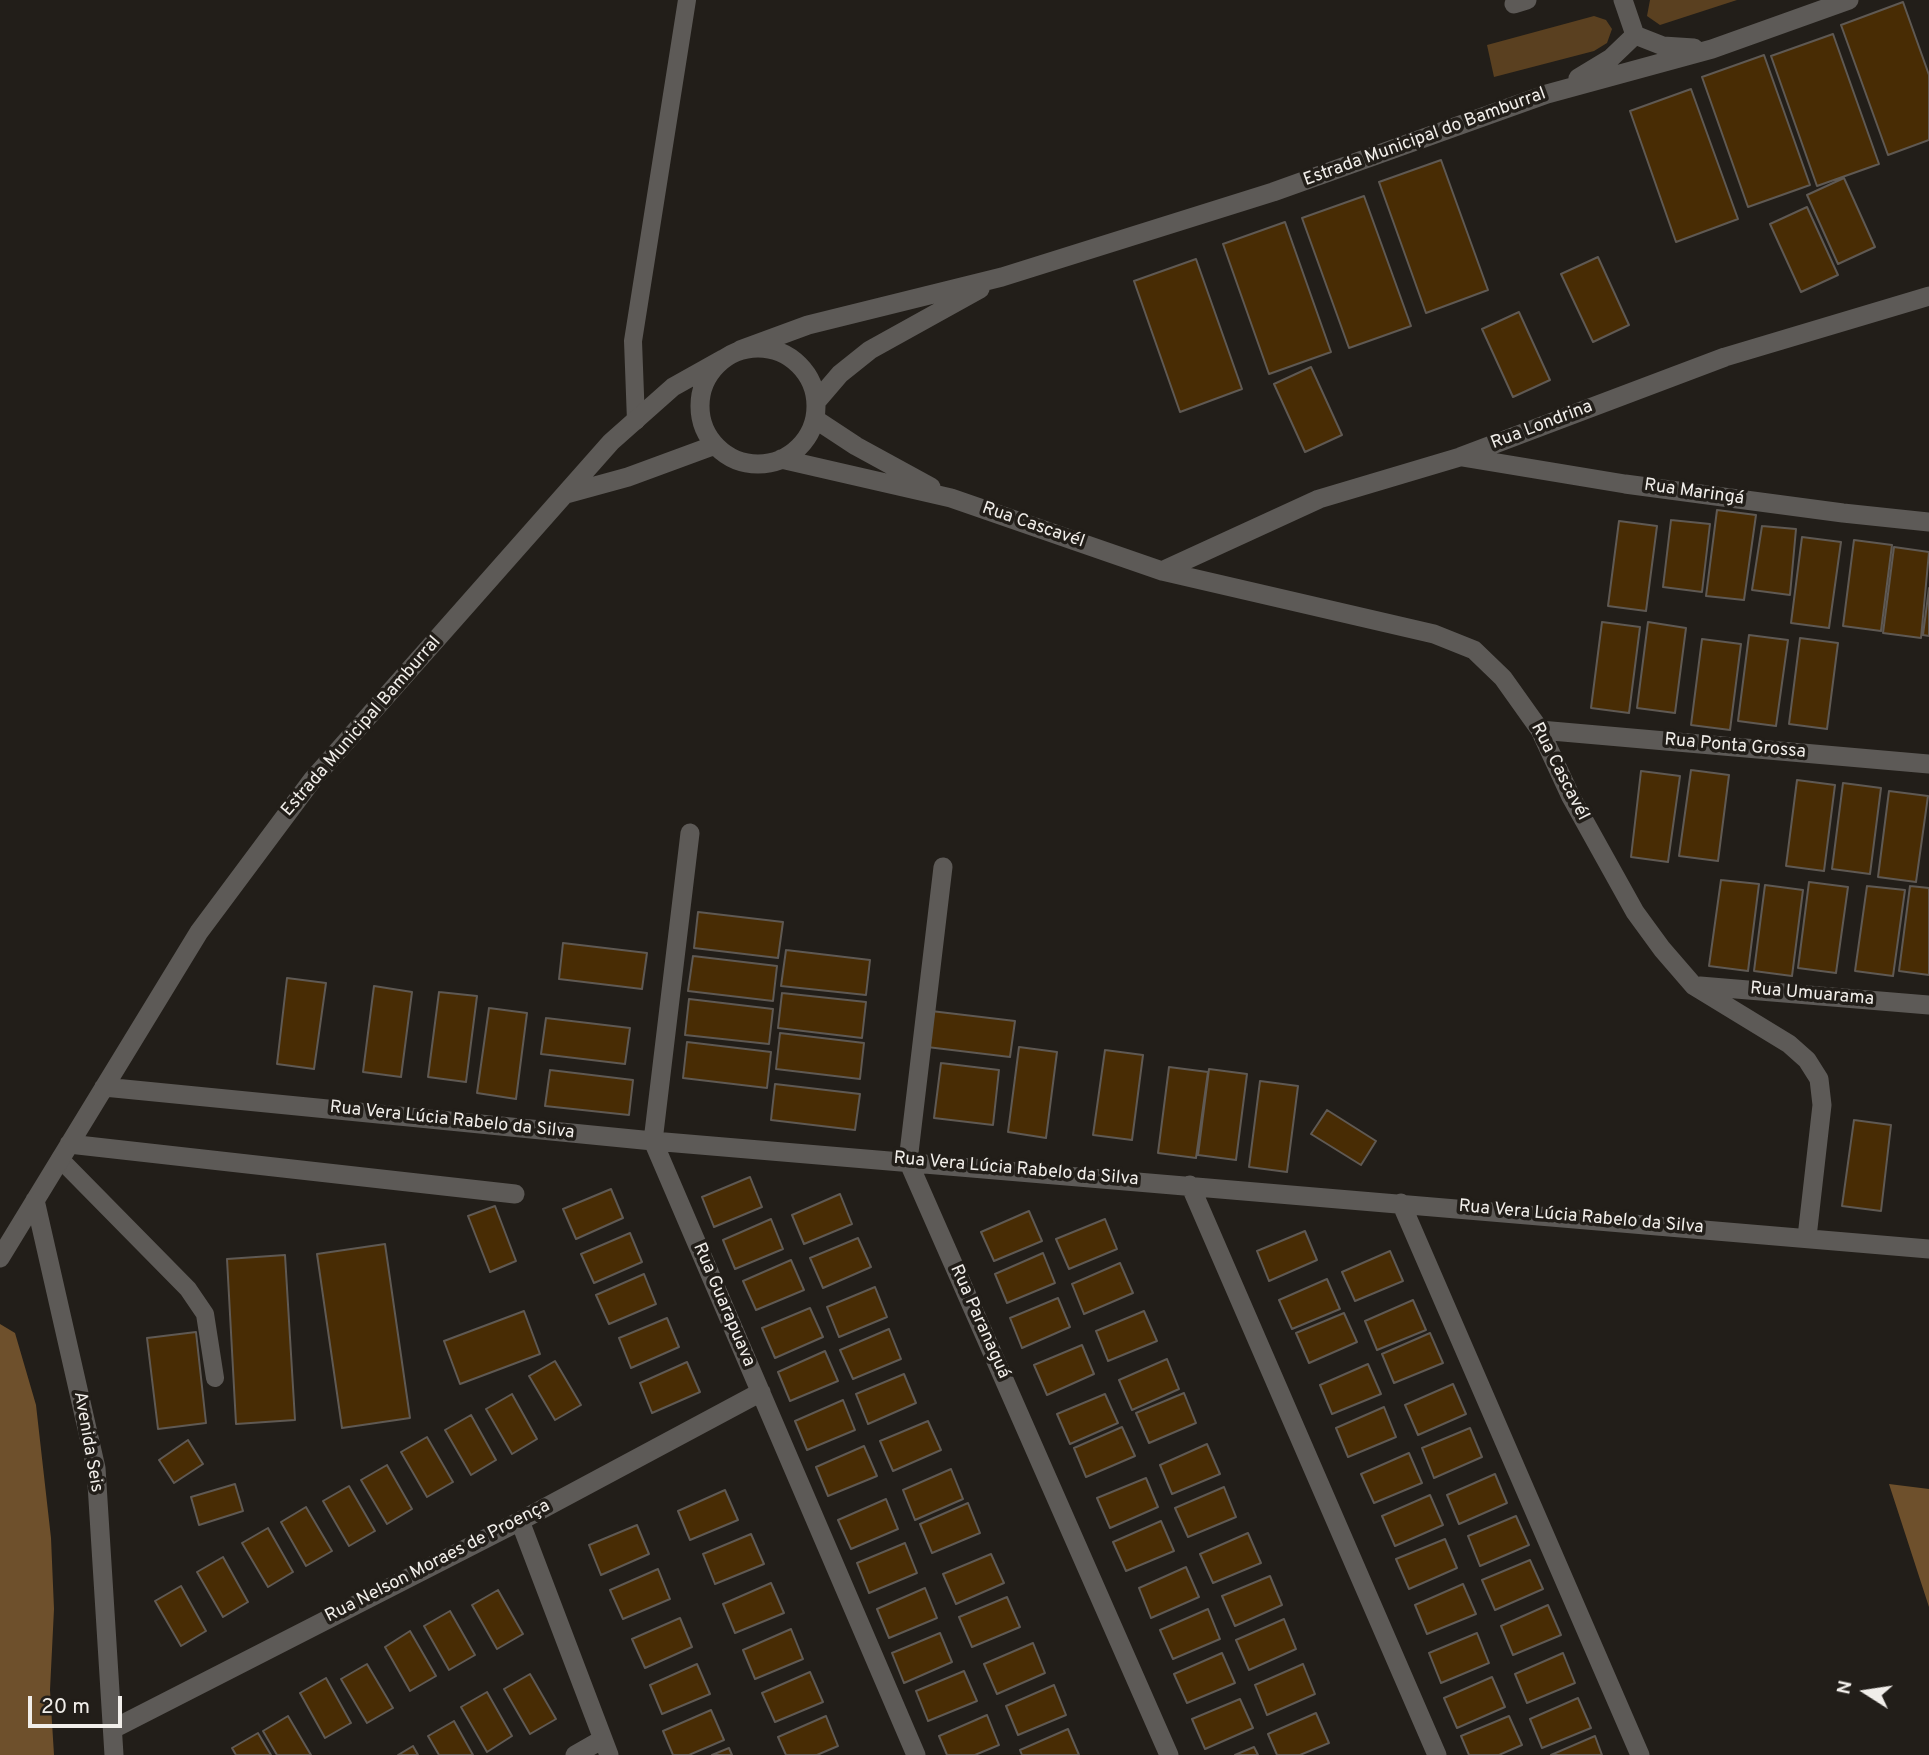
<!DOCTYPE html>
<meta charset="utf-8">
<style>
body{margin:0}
#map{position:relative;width:1929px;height:1755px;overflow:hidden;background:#221e19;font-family:Overpass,sans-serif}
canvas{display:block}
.north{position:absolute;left:1831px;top:1657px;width:70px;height:70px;-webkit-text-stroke:5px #221e19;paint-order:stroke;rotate:282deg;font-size:19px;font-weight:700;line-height:28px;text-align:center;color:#f1eeea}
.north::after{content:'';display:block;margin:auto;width:24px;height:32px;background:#f1eeea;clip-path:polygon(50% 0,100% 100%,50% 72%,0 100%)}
.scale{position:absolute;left:28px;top:1696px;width:94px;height:32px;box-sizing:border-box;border:4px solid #f1eeea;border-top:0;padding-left:9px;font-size:21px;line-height:24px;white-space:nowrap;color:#f1eeea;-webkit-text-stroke:5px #221e19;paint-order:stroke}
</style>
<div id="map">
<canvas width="1929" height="1755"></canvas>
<div class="north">N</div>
<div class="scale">20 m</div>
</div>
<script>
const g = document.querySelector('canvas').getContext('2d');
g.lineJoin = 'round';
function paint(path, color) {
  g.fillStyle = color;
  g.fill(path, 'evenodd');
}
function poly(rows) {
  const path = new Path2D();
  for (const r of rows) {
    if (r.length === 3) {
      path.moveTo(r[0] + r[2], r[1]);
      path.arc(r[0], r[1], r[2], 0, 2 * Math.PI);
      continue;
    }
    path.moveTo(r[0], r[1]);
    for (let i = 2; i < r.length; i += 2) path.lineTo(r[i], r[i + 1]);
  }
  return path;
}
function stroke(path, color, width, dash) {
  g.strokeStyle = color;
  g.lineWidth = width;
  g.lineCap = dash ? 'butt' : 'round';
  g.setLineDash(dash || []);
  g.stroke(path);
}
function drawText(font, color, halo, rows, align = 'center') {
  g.font = font + ' Overpass,sans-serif';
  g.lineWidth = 7;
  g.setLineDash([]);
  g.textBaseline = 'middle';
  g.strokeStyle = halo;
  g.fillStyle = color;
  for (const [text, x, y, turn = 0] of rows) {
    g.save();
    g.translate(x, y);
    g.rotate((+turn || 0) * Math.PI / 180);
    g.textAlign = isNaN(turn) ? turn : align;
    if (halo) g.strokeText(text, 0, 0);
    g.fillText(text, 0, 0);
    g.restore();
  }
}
const green = poly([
 [1650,0,1737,0,1660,25,1647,16],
 [1594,16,1606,20,1612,29,1607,43,1594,51,1494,77,1487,45]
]);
const forest = poly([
 [0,1324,15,1333,36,1405,51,1538,54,1609,50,1690,54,1755,0,1755],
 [1889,1484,1929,1489,1929,1607]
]);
const building = poly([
 [1903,2,1929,75,1929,140,1888,155,1841,25,1903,2],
 [1833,34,1879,164,1817,186,1771,56,1833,34],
 [1764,55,1810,185,1748,207,1702,77,1764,55],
 [1691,89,1738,219,1676,242,1630,111,1691,89],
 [1441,160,1488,290,1426,313,1379,182,1441,160],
 [1844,178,1875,247,1838,264,1807,195,1844,178],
 [1364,196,1411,326,1349,348,1302,218,1364,196],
 [1807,207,1838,275,1801,292,1770,224,1807,207],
 [1285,222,1331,352,1269,374,1223,244,1285,222],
 [1598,257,1629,325,1593,342,1561,274,1598,257],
 [1196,259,1242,389,1180,412,1134,281,1196,259],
 [1519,312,1550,380,1513,397,1482,329,1519,312],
 [1311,367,1342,435,1305,452,1274,384,1311,367],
 [1717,510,1756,515,1744,600,1706,596,1717,510],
 [1671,520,1710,524,1702,592,1663,587,1671,520],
 [1619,521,1657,526,1646,611,1608,606,1619,521],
 [1762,526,1796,529,1790,595,1752,590,1762,526],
 [1802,537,1841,542,1829,628,1791,623,1802,537],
 [1854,540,1892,545,1881,631,1843,626,1854,540],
 [1894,547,1929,552,1921,638,1883,633,1894,547],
 [1929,588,1929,636,1923,635,1929,588],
 [1602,622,1640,627,1629,713,1591,708,1602,622],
 [1648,622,1686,628,1675,713,1637,708,1648,622],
 [1749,635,1788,640,1776,726,1738,721,1749,635],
 [1800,638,1838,643,1827,729,1789,724,1800,638],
 [1702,639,1741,644,1730,730,1691,725,1702,639],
 [1691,770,1729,775,1718,861,1679,856,1691,770],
 [1641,771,1680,776,1668,862,1631,857,1641,771],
 [1797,780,1835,785,1824,871,1786,866,1797,780],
 [1843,783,1881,788,1870,874,1832,869,1843,783],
 [1889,791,1928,796,1916,882,1878,877,1889,791],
 [1721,880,1759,884,1748,971,1709,966,1721,880],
 [1809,882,1848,887,1836,973,1798,968,1809,882],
 [1765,885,1803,890,1792,976,1754,971,1765,885],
 [1867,886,1905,890,1893,976,1855,971,1867,886],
 [1910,886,1929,888,1929,975,1899,971,1910,886],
 [698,912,783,922,778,958,694,948,698,912],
 [563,943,647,953,642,989,559,979,563,943],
 [786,950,870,960,866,995,781,986,786,950],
 [693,956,777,966,773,1001,688,991,693,956],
 [287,978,326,983,314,1069,277,1064,287,978],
 [374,986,412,992,401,1077,363,1072,374,986],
 [439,992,477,996,466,1082,428,1077,439,992],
 [782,993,866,1002,862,1038,778,1028,782,993],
 [689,999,773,1009,769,1044,685,1035,689,999],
 [489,1008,527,1013,516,1099,477,1093,489,1008],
 [931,1011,1015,1021,1010,1057,927,1047,931,1011],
 [546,1018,630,1028,625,1064,541,1054,546,1018],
 [780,1033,864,1043,860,1079,776,1069,780,1033],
 [687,1042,771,1052,767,1088,683,1078,687,1042],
 [1019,1047,1057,1052,1046,1138,1008,1132,1019,1047],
 [1105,1050,1143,1055,1132,1140,1093,1135,1105,1050],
 [941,1063,999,1070,993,1125,934,1118,941,1063],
 [1169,1067,1208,1072,1196,1158,1158,1153,1169,1067],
 [1209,1069,1247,1074,1236,1160,1198,1155,1209,1069],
 [550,1070,633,1080,629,1115,545,1106,550,1070],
 [1260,1081,1298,1086,1287,1172,1249,1167,1260,1081],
 [775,1084,860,1094,855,1130,771,1120,775,1084],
 [1327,1110,1376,1141,1361,1165,1311,1134,1327,1110],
 [1854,1120,1891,1125,1881,1211,1842,1206,1854,1120],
 [750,1177,762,1207,714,1227,702,1197,750,1177],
 [611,1189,623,1218,576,1239,563,1209,611,1189],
 [840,1194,852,1224,804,1244,792,1215,840,1194],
 [495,1206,516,1261,490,1272,468,1216,495,1206],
 [1029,1211,1042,1241,994,1261,981,1232,1029,1211],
 [771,1219,783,1249,735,1269,723,1240,771,1219],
 [1105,1219,1117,1249,1069,1269,1056,1239,1105,1219],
 [1305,1231,1317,1260,1269,1281,1257,1251,1305,1231],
 [630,1233,642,1262,594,1283,581,1254,630,1233],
 [858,1238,871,1267,823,1288,810,1258,858,1238],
 [385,1244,410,1418,342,1428,317,1254,385,1244],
 [1390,1251,1403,1281,1355,1301,1342,1272,1390,1251],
 [1043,1253,1055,1283,1007,1303,995,1274,1043,1253],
 [285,1255,295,1420,236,1424,227,1259,285,1255],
 [791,1260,804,1290,756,1310,743,1281,791,1260],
 [1120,1263,1133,1293,1084,1314,1072,1284,1120,1263],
 [644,1274,656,1304,609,1324,596,1295,644,1274],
 [1327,1279,1340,1309,1292,1329,1279,1300,1327,1279],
 [875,1287,887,1317,839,1337,827,1307,875,1287],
 [1058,1298,1070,1327,1022,1348,1010,1318,1058,1298],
 [1413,1300,1426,1330,1377,1350,1365,1321,1413,1300],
 [810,1308,823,1337,775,1358,762,1328,810,1308],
 [524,1311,540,1354,460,1384,444,1341,524,1311],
 [1144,1311,1157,1341,1108,1361,1096,1331,1144,1311],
 [1344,1313,1357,1342,1309,1363,1296,1333,1344,1313],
 [667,1318,679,1347,631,1368,619,1338,667,1318],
 [889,1329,901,1359,853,1379,840,1350,889,1329],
 [196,1332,206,1423,158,1429,147,1338,196,1332],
 [1430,1333,1443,1363,1394,1383,1382,1354,1430,1333],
 [1082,1345,1094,1374,1047,1395,1034,1365,1082,1345],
 [825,1351,838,1381,790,1401,778,1372,825,1351],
 [1167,1359,1179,1389,1132,1410,1119,1380,1167,1359],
 [555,1361,581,1405,555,1420,529,1376,555,1361],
 [687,1362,700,1392,652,1413,640,1383,687,1362],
 [1368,1364,1381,1394,1332,1414,1320,1385,1368,1364],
 [904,1374,916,1403,868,1424,856,1394,904,1374],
 [1453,1384,1466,1414,1418,1435,1405,1405,1453,1384],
 [1184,1393,1196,1423,1149,1443,1136,1413,1184,1393],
 [512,1394,537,1439,512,1454,486,1409,512,1394],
 [1105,1394,1118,1423,1070,1444,1057,1414,1105,1394],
 [843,1400,855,1430,807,1450,795,1421,843,1400],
 [1384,1407,1396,1437,1348,1457,1336,1428,1384,1407],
 [471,1415,496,1460,471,1475,445,1430,471,1415],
 [928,1421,941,1450,893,1471,880,1441,928,1421],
 [1122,1427,1135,1456,1086,1477,1074,1448,1122,1427],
 [1470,1428,1482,1457,1434,1478,1422,1448,1470,1428],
 [427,1437,453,1482,427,1497,401,1452,427,1437],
 [188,1440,203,1464,174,1483,159,1460,188,1440],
 [1207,1444,1220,1474,1172,1494,1160,1465,1207,1444],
 [864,1446,877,1476,828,1496,816,1467,864,1446],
 [1409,1453,1422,1483,1374,1503,1361,1474,1409,1453],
 [387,1465,412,1509,387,1524,361,1480,387,1465],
 [951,1469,963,1499,915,1520,903,1490,951,1469],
 [1495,1474,1507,1503,1459,1524,1447,1495,1495,1474],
 [1146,1478,1158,1507,1110,1528,1097,1498,1146,1478],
 [235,1484,243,1511,199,1525,191,1497,235,1484],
 [349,1486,375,1531,349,1546,323,1501,349,1486],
 [1224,1487,1236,1517,1188,1537,1175,1508,1224,1487],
 [725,1490,738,1520,690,1540,678,1511,725,1490],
 [1430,1495,1443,1525,1395,1546,1382,1516,1430,1495],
 [886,1499,898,1529,851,1549,838,1520,886,1499],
 [968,1503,980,1533,932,1553,920,1524,968,1503],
 [306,1507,332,1551,306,1566,281,1522,306,1507],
 [1516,1516,1529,1545,1480,1566,1468,1536,1516,1516],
 [1161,1521,1174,1551,1126,1571,1113,1542,1161,1521],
 [637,1525,649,1554,601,1575,589,1545,637,1525],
 [268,1528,293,1572,268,1587,242,1543,268,1528],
 [1248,1533,1261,1563,1213,1583,1200,1554,1248,1533],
 [751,1534,764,1564,715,1584,703,1554,751,1534],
 [1445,1539,1457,1568,1409,1589,1396,1559,1445,1539],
 [905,1543,917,1573,869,1593,857,1563,905,1543],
 [991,1554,1004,1583,956,1604,943,1574,991,1554],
 [223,1557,248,1602,223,1617,197,1572,223,1557],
 [1530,1560,1543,1589,1495,1610,1482,1580,1530,1560],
 [1186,1567,1199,1597,1151,1618,1139,1588,1186,1567],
 [658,1569,670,1599,623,1619,610,1590,658,1569],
 [1270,1576,1282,1605,1235,1626,1222,1596,1270,1576],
 [771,1583,784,1613,735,1633,723,1604,771,1583],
 [1463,1584,1476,1614,1427,1634,1415,1605,1463,1584],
 [181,1586,206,1631,181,1646,155,1601,181,1586],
 [925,1588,937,1618,889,1638,877,1609,925,1588],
 [498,1590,523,1634,497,1649,472,1605,498,1590],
 [1007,1597,1020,1627,972,1647,959,1617,1007,1597],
 [1548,1605,1561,1635,1513,1655,1501,1626,1548,1605],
 [1208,1609,1220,1639,1173,1659,1160,1630,1208,1609],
 [450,1611,475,1655,449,1670,424,1626,450,1611],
 [680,1618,692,1647,645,1668,632,1639,680,1618],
 [1284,1619,1296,1649,1249,1670,1236,1640,1284,1619],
 [791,1629,803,1659,755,1679,743,1650,791,1629],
 [410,1631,436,1676,410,1691,385,1647,410,1631],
 [940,1633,952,1662,904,1683,892,1653,940,1633],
 [1477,1633,1489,1663,1441,1683,1429,1653,1477,1633],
 [1033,1643,1045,1673,997,1694,984,1664,1033,1643],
 [1222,1653,1235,1683,1187,1703,1174,1674,1222,1653],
 [1563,1653,1575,1683,1527,1703,1515,1674,1563,1653],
 [367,1664,393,1708,367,1723,341,1679,367,1664],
 [697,1664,710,1694,662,1714,650,1685,697,1664],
 [1303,1664,1315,1694,1267,1715,1255,1685,1303,1664],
 [964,1671,977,1701,928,1721,916,1691,964,1671],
 [810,1672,823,1702,775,1722,762,1693,810,1672],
 [530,1674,556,1719,530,1734,504,1689,530,1674],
 [1492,1677,1505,1707,1457,1728,1444,1698,1492,1677],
 [326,1678,351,1723,325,1738,300,1693,326,1678],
 [1054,1685,1066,1715,1018,1735,1006,1706,1054,1685],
 [487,1692,512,1736,487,1752,461,1707,487,1692],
 [1578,1698,1591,1728,1542,1748,1530,1719,1578,1698],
 [1240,1699,1253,1728,1205,1749,1192,1719,1240,1699],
 [711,1710,724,1740,689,1755,673,1755,663,1731,711,1710],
 [1316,1713,1329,1743,1300,1755,1277,1755,1268,1734,1316,1713],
 [987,1715,999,1745,975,1755,947,1755,939,1736,987,1715],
 [288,1716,311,1755,277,1755,263,1731,288,1716],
 [826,1716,838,1746,817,1755,786,1755,778,1737,826,1716],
 [1509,1716,1522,1745,1499,1755,1469,1755,1461,1736,1509,1716],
 [454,1721,473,1755,439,1755,428,1736,454,1721],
 [1068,1729,1079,1755,1022,1755,1020,1750,1068,1729],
 [258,1733,271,1755,236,1755,232,1748,258,1733],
 [1595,1736,1602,1755,1551,1755,1595,1736],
 [413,1746,418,1755,398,1755,413,1746],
 [1254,1747,1258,1755,1235,1755,1254,1747],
 [729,1748,732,1755,712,1755,729,1748]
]);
const service = poly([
 [636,421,633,341,687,0],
 [60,1159,188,1289,205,1314,215,1378]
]);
const minor = poly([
 [1623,0,1635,35],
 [1514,4,1527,0],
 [1635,35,1663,46,1694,48],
 [1578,78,1611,58,1635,35],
 [758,406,58],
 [740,350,808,325,1002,277,1273,192,1547,94,1712,49,1849,0],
 [816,402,840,374,870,350,980,289],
 [815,419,856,446,931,487],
 [1462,457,1625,484,1843,513,1929,522],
 [781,459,951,498,1162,571,1434,634,1474,650,1503,678,1540,730,1571,797,1635,912,1662,949,1694,986,1789,1044,1807,1060,1819,1079,1822,1105,1807,1237],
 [566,494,628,477,715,445],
 [1162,571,1319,499,1460,457,1725,357,1929,296],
 [1540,730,1929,764],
 [690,833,653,1141,916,1755],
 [943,867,908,1161,1169,1755],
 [1700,986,1929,1005],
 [104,1087,653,1141,1929,1249],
 [69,1144,515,1194],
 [1190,1185,1437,1755],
 [35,1200,96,1468,114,1755],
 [1401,1203,1640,1755],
 [0,1258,199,932,313,779,611,442,673,387,723,359],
 [520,1521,609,1755],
 [113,1729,520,1521,761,1392],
 [575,1755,603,1739]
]);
const streetNames = [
 ["Estrada Municipal do Bamburral",1425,138,-20],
 ["Rua Londrina",1542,426,-21],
 ["Rua Maringá",1694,493,8],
 ["Rua Cascavél",1033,526,19],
 ["Estrada Municipal Bamburral",362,727,-49],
 ["Rua Ponta Grossa",1735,747,5],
 ["Rua Cascavél",1559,772,63],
 ["Rua Umuarama",1812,995,5],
 ["Rua Vera Lúcia Rabelo da Silva",452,1121,6],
 ["Rua Vera Lúcia Rabelo da Silva",1016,1170,5],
 ["Rua Vera Lúcia Rabelo da Silva",1581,1218,5],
 ["Rua Guarapuava",723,1305,67],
 ["Rua Paranaguá",979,1322,66],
 ["Avenida Seis",87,1442,80],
 ["Rua Nelson Moraes de Proença",438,1562,-27]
];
paint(green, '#5a4020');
paint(forest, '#6e502c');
paint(building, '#482c04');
stroke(building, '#5f5953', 2);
stroke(service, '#5d5a57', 18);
stroke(minor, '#5d5a57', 19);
drawText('18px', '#f1eeea', '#221e19', streetNames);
</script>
